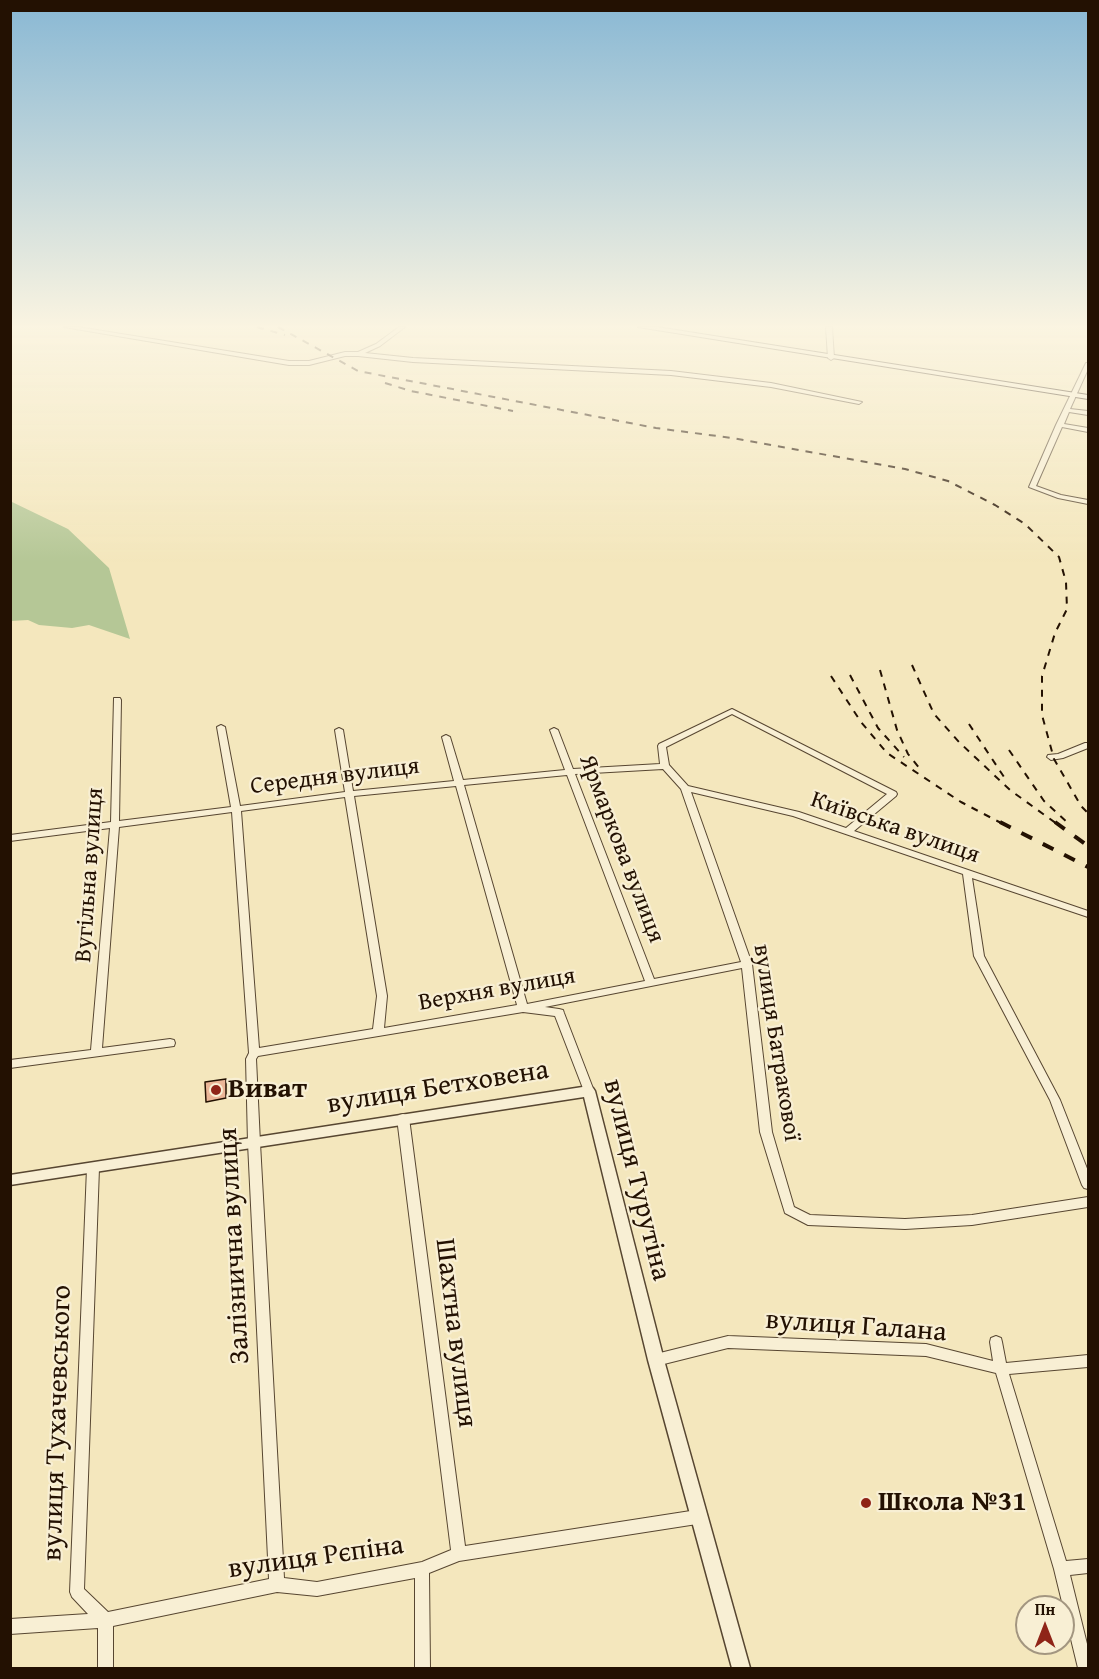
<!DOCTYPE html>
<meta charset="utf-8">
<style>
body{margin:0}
#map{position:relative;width:1099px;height:1679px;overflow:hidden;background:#f4e7bd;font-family:"Gentium Book Plus",serif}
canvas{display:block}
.frame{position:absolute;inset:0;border:12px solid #231102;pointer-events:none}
.north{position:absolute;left:1015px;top:1595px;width:60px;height:60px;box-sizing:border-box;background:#f8efd4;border:2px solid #a39680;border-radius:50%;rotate:0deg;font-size:16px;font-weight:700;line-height:24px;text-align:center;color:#231102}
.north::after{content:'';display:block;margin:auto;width:21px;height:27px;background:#8f2418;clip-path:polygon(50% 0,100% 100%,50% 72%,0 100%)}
</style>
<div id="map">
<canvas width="1099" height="1679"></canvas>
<div class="frame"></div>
<div class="north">Пн</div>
</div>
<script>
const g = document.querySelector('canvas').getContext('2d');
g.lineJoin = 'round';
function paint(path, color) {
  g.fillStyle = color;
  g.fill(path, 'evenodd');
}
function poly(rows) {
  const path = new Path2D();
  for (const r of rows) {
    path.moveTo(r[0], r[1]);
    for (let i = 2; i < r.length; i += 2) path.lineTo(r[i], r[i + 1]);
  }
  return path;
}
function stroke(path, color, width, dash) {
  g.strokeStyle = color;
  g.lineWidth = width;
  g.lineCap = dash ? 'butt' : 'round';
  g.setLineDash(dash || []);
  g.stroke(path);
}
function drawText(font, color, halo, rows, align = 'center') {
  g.font = font + ' "Gentium Book Plus",serif';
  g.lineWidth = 4.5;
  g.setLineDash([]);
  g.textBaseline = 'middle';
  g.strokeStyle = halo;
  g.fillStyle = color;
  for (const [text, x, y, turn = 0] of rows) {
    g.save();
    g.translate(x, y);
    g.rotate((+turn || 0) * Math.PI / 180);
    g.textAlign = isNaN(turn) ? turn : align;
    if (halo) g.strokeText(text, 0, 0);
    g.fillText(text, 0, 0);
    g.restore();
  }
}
const green = poly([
 [10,501,68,529,109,568,130,639,89,625,72,628,39,625,28,620,11,621]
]);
const building = poly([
 [226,1079,226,1098,206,1102,205,1082,226,1079]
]);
const minor = poly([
 [64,327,78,327,289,361,309,361,345,352,358,352,376,344,399,327,405,327,380,346,365,353,413,358,671,371,771,383,862,402,859,404,771,387,671,375,413,362,358,356,345,356,309,365,289,365,64,327],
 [826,327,832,327,834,358,831,360,828,358,826,327],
 [1086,363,1088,363,1088,369,1070,409,1088,411,1088,415,1069,412,1064,424,1088,428,1088,432,1062,427,1036,486,1061,495,1088,500,1088,504,1058,498,1029,487,1056,425,1086,363],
 [114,698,120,698,121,700,119,821,231,807,217,727,221,725,225,727,240,806,345,792,335,730,339,728,343,730,353,791,454,781,442,737,446,735,450,737,463,780,565,770,550,730,554,728,558,730,573,769,660,764,658,746,659,744,732,709,896,792,897,794,896,796,854,831,1088,911,1088,917,972,878,984,956,1060,1100,1088,1171,1088,1189,1084,1188,1082,1185,1050,1100,974,956,963,874,793,816,691,792,752,964,772,1132,794,1207,810,1215,905,1219,972,1215,1088,1197,1088,1207,972,1225,905,1229,808,1225,785,1213,760,1132,742,968,545,1007,559,1009,563,1010,564,1013,594,1091,593,1094,589,1095,585,1094,584,1091,555,1016,523,1012,258,1056,256,1059,260,1143,284,1578,317,1582,422,1562,451,1550,397,1118,399,1115,403,1114,407,1115,409,1118,465,1546,697,1510,702,1512,704,1517,702,1522,697,1524,459,1561,429,1573,430,1668,415,1668,415,1578,317,1596,277,1592,113,1626,113,1668,98,1668,98,1628,10,1634,10,1619,88,1614,72,1597,70,1592,87,1168,89,1165,93,1163,97,1165,99,1168,84,1589,108,1612,269,1579,248,1143,246,1059,249,1053,232,812,119,827,102,1048,170,1039,174,1040,175,1043,174,1046,10,1068,10,1060,91,1050,110,828,10,841,10,835,111,822,114,698],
 [732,714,887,794,846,828,799,812,688,786,669,765,666,747,732,714],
 [663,769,681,789,741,962,654,979,575,774,663,769],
 [567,775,645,981,527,1004,464,785,567,775],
 [456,786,517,1005,384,1028,387,996,354,796,456,786],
 [345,797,377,996,373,1029,259,1048,241,811,345,797],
 [1085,743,1088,743,1088,748,1063,758,1051,760,1047,757,1048,755,1058,754,1085,743],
 [728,1336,926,1344,993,1361,990,1342,991,1338,996,1336,1001,1338,1002,1342,1006,1363,1088,1355,1088,1367,1009,1374,1066,1561,1088,1559,1088,1573,1070,1575,1088,1648,1088,1668,1078,1668,1054,1569,996,1373,926,1356,728,1348,656,1366,651,1364,650,1360,651,1356,656,1354,728,1336]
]);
const tertiary = poly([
 [589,1086,593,1088,595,1091,664,1360,750,1668,732,1668,648,1360,584,1097,10,1185,10,1175,589,1086]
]);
const secondary = poly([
 [638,327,657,327,1088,395,1088,399,638,327]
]);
const railFar1 = poly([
 [257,327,285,335],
 [278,327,358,371,656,428,732,438,905,469,948,481,995,505,1025,524,1059,557,1066,582,1067,609,1055,633,1042,676,1042,715,1054,759,1081,806,1088,813],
 [385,383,411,391,513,411],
 [912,665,934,714,959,742,1010,790,1057,824],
 [880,670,897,730,908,754,920,769],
 [850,675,878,728,904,757],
 [831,676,861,722,887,753,961,802,1003,824],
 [969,724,1004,777],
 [1009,750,1044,801,1067,822]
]);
const rail = poly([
 [1000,822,1088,867],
 [1055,822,1088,846]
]);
const markers = [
 [216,1090,6,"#8f2418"],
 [866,1503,6,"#8f2418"]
];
const streetNames = [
 ["Середня вулиця",335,777,-7],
 ["Київська вулиця",895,828,19],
 ["Ярмаркова вулиця",621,849,69],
 ["Вугільна вулиця",90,875,-86],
 ["Верхня вулиця",497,990,-10],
 ["вулиця Батракової",776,1043,81]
];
const nearStreetnames = [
 ["вулиця Бетховена",438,1088,-9],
 ["вулиця Турутіна",636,1180,76],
 ["Залізнична вулиця",235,1246,-93],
 ["вулиця Галана",856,1327,4],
 ["Шахтна вулиця",455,1333,83],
 ["вулиця Тухачевського",58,1423,-88],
 ["вулиця Рєпіна",316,1558,-8]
];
const nearPoinames = [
 ["Виват",228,1090],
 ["Школа №31",878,1503]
];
paint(green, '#b5c796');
paint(building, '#ebb698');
stroke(building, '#231102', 1.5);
stroke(minor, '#574631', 2);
stroke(tertiary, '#574631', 3);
stroke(secondary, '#231102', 2);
paint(minor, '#f8efd4');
paint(tertiary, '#f8efd4');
paint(secondary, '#f8efd4');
stroke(railFar1, '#231102', 2, [7, 7]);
stroke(rail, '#231102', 4, [12, 12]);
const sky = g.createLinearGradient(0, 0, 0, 562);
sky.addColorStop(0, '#89b8d4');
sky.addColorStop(0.58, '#faf4e1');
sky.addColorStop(1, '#faf4e100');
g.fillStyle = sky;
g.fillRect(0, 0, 1099, 562);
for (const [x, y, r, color] of markers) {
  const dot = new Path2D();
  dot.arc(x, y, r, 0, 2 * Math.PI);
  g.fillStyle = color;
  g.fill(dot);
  stroke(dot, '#f8efd4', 2);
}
drawText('24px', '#231102', '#f8efd4', streetNames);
drawText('28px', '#231102', '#f8efd4', nearStreetnames);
drawText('bold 28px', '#231102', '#f8efd4', nearPoinames, 'left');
</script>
